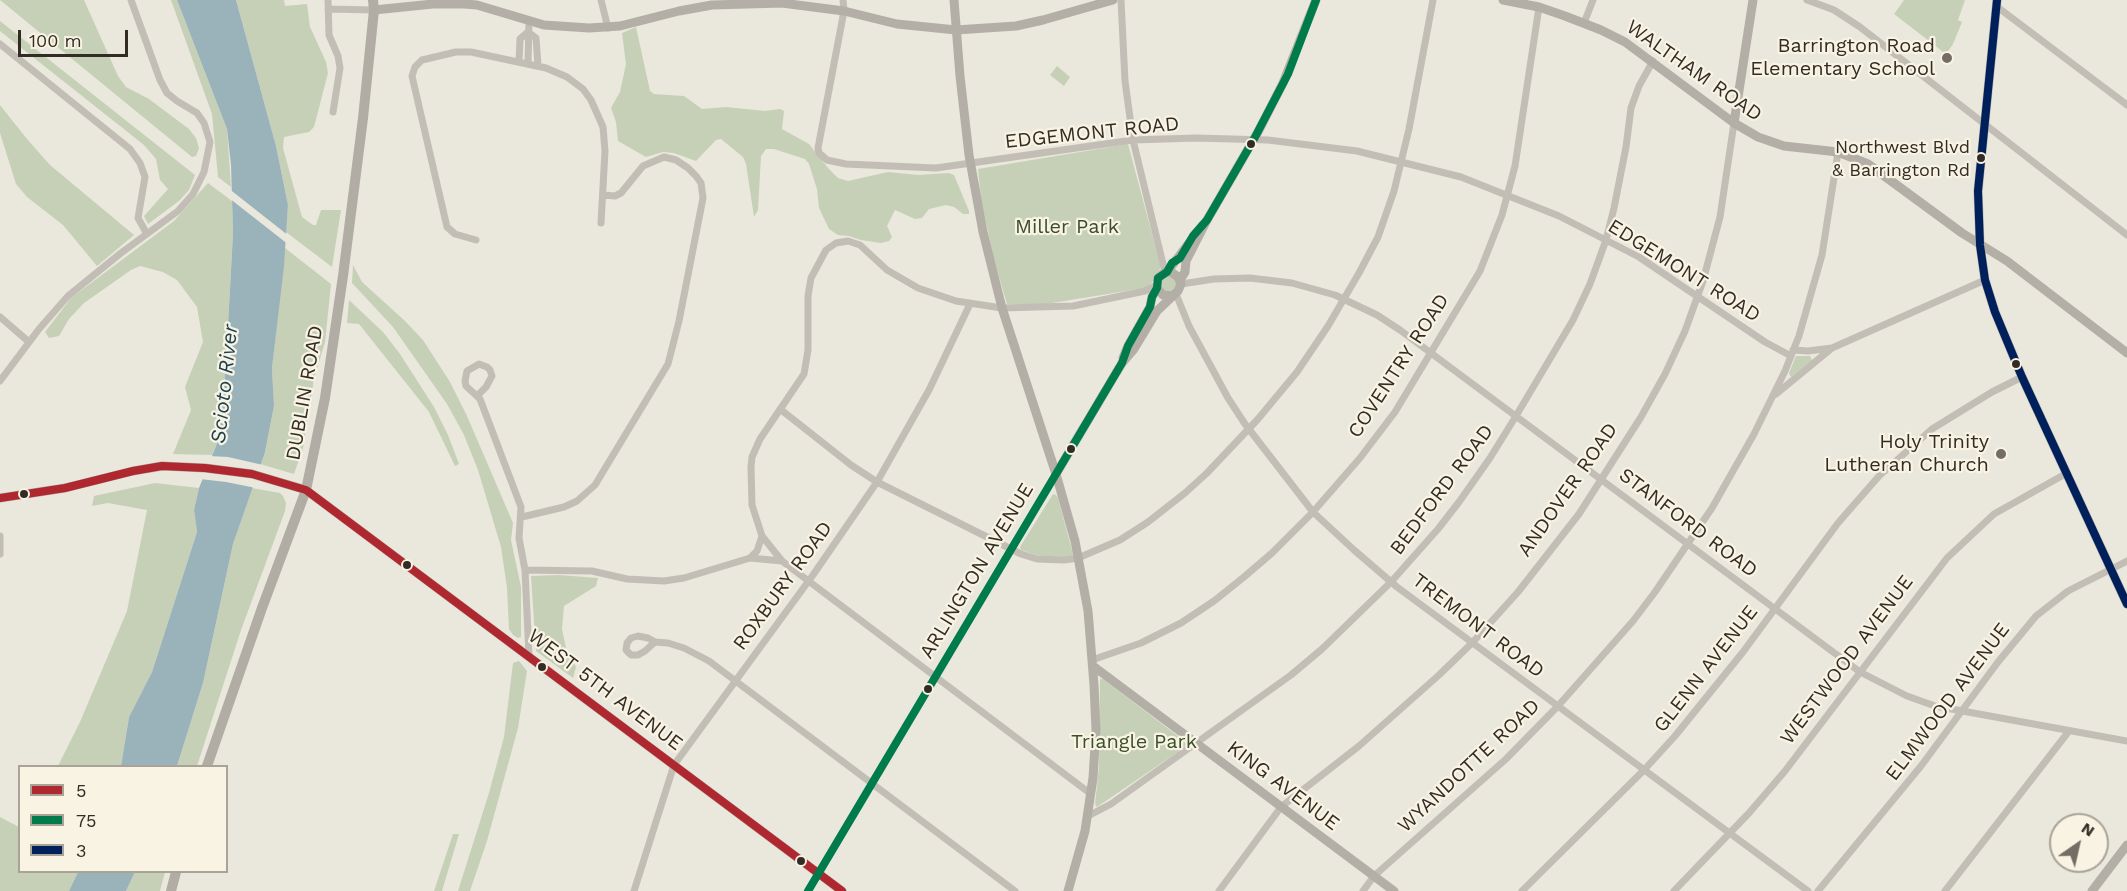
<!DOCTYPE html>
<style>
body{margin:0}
#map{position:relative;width:2127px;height:891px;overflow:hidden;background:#eae7dd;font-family:"Work Sans",sans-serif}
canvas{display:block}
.legend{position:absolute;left:18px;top:765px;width:210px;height:108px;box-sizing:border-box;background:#f8f3e3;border:2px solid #a9a397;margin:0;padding:8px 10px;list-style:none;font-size:18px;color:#332c25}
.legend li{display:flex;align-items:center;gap:12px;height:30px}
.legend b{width:30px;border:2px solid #a9a397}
.north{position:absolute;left:2049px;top:813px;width:60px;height:60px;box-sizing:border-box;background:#f8f3e3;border:2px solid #a9a397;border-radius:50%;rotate:34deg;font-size:16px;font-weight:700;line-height:24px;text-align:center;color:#332c25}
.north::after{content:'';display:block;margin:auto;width:21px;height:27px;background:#736d65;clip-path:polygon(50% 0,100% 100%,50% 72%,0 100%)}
.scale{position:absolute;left:18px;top:30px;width:110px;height:27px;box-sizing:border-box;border:3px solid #332c25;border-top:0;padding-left:8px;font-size:18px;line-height:21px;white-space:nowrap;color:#332c25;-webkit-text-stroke:4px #f8f3e3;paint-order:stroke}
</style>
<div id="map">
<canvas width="2127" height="891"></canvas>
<ul class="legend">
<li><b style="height:8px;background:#af272f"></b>5</li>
<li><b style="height:8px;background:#007b4b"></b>75</li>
<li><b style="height:8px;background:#00205b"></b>3</li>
</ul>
<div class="north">N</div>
<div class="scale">100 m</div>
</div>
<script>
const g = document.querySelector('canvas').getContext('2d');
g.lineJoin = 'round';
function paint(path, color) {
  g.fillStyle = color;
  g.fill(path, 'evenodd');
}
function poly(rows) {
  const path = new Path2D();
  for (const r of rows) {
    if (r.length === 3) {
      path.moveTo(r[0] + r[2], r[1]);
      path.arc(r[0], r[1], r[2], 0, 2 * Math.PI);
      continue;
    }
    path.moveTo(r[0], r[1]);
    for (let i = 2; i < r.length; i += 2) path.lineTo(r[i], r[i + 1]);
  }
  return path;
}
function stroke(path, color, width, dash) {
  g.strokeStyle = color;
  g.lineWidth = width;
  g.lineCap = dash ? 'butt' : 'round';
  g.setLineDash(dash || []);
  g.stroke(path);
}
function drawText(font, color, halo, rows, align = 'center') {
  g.font = font + ' "Work Sans",sans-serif';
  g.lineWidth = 4.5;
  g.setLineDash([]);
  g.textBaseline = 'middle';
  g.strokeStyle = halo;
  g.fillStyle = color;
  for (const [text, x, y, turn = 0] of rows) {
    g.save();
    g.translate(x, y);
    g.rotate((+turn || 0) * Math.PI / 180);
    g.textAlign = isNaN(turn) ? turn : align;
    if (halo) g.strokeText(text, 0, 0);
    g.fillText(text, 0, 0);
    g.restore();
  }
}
const green = poly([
 [0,0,84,0,118,76,126,87,149,99,189,129,196,138,199,148,196,156,192,157],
 [171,0,177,0,227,129,231,187,218,177,212,114],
 [236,0,284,0,285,6,307,4,310,27,326,62,328,73,314,127,309,132,284,137,283,148,302,217,313,225,316,225,321,210,341,210,332,267,286,232,288,205,276,146],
 [1904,0,1965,0,1958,20,1962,22,1953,44,1946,54,1894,14],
 [0,21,195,175,189,190,179,201,148,224,144,216,168,189,160,180,156,159,144,145,0,31],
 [636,27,650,91,654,94,684,96,702,109,726,107,765,111,780,109,784,111,782,129,809,144,828,168,838,178,848,181,888,172,918,175,949,173,954,175,969,211,969,214,963,214,954,207,946,205,929,209,922,218,915,219,895,210,887,226,892,237,889,241,881,243,861,240,849,236,838,235,829,229,819,208,817,189,809,164,805,159,774,149,766,149,761,156,758,210,754,217,746,164,743,157,721,139,716,140,696,161,674,153,663,152,646,157,618,141,616,122,611,108,620,92,626,64,622,33],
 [1057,66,1070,77,1064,86,1050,75],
 [0,105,27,139,50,165,134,235,97,266,63,225,27,197,16,184,0,133],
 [1128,144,1160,264,1160,269,1151,284,1145,288,1046,304,1007,304,993,256,981,199,978,169],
 [208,183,232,201,233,233,226,363,220,436,212,455,173,454,191,410,185,387,203,342,197,307,177,280,163,272,140,266,131,270,84,303,69,319,59,336,49,338,45,332,71,298,174,221],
 [285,248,331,284,325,342,314,379,303,448,294,474,260,464,265,452,274,406,272,368],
 [353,265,362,282,404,320,423,340,450,382,467,416,513,523,511,540,521,587,521,637,518,638,513,635,509,629,507,588,501,547,478,470,464,435,447,404,393,327,352,283],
 [1169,284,8],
 [349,300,383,332,400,354,434,407,448,435,459,464,455,466,429,412,359,324,347,323],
 [1796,356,1810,356,1812,360,1791,377,1789,373],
 [155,483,199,488,194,510,197,532,152,672,129,717,121,766,58,766,80,722,127,611,147,510,108,503,92,506,94,496],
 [252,488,280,493,283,496,286,503,285,511,241,630,197,766,177,766,203,683,233,544],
 [1053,494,1056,495,1058,498,1073,554,1071,557,1039,556,1021,550,1020,547],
 [559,575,598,578,596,586,564,606,562,629,566,648,576,667,573,678,536,651,531,576],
 [519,661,527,671,518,728,487,841,470,891,458,891,489,793,504,737,513,663],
 [1100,679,1103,679,1187,743,1185,747,1097,807,1095,804,1099,767],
 [0,817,19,827,20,872,78,872,69,891,0,891],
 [453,834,459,834,442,891,434,891],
 [135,872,165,872,160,891,126,891]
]);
const water = poly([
 [177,0,236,0,276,146,288,205,284,266,272,368,274,406,265,452,233,544,203,683,177,766,121,766,129,717,152,672,197,532,194,510,199,488,220,436,226,363,233,233,231,165,227,129],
 [78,872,135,872,126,891,69,891]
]);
const pier = poly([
 [228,188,289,236,289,245,229,198],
 [209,456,228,457,263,465,256,488,226,482,200,479]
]);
const street = poly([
 [328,0,329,35,338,56,340,68,333,112],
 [601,0,608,28],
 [843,0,844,11,818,148,819,153,827,160,846,164,936,168,1133,140,1196,138,1268,140,1357,151,1461,177,1559,216,1639,257,1765,342,1791,356],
 [1121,0,1125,81,1133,140,1165,272],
 [1807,0,1834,10,1860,27,2127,235],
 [1996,6,2127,105],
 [328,9,374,10],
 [1584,23,1593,0],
 [528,32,536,38,538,65],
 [0,44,130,149,140,163,145,177,138,218,147,234],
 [519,62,520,39,528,32],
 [528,64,529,21],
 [476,240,455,234,447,227,412,76,415,67,422,60,456,52,471,52,546,68,567,77,583,89,591,100,603,127,605,151,601,223],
 [1181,284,1214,279,1250,278,1292,283,1335,295,1377,315,1400,330,1860,672,1907,696,1935,706,2127,741],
 [1176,294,1189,326,1228,398,1245,424,1313,512,1354,550,1397,587,1808,891],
 [0,317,29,342],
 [1793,350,1808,351,1832,348,1985,280],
 [0,381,39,329,68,296,121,253,178,211,193,194,204,172,210,142,204,123,197,113,177,101,167,93,160,80,131,0],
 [1776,394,1832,348],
 [477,396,486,387,492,376,490,370,487,367,479,364,467,371,465,381,466,386,480,399,521,507,519,538,525,570,529,656],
 [780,409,851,465,877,482,1021,554,1037,559,1064,560,1078,558,1120,540,1148,522,1185,493,1207,473,1258,419,1297,372,1328,326,1359,273,1378,237,1394,191,1409,129,1433,0],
 [522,517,564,507,577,501,595,485,668,364,679,321,703,198,701,183,696,176,688,168,676,160,664,157,643,166,621,193,615,196,603,195],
 [0,536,0,554],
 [750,558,757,551,762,536],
 [525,570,592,571,627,579,664,581,684,578,750,558,782,561],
 [655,642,645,651,638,655,631,655,626,650,627,643,631,638,638,636,648,638,655,642,668,643,684,648,709,661,1015,891],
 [1092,660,1141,643,1181,623,1214,601,1244,577,1272,553,1313,512,1360,458,1395,412,1480,271,1502,215,1515,166,1539,7],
 [1091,794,782,561,762,536,752,505,751,467,752,457,760,439,804,374,808,350,808,296,811,278,826,250,836,243,848,241,860,245,887,270,918,288,956,301,1002,308,1073,306,1145,291,1157,285],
 [1088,816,1111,804,1291,675,1322,649,1391,582,1438,529,1459,502,1490,458,1516,416,1573,320,1590,284,1606,240,1614,208,1626,147,1631,108,1639,86,1653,61],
 [634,891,674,765,813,575,877,482,929,390,970,304],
 [808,891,1056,474],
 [1219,891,1281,807,1359,746,1439,675,1472,643,1518,592,1579,514,1641,417,1665,374,1685,331,1703,281,1720,217,1734,123],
 [1363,891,1374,876,1506,759,1558,706,1633,621,1655,592,1712,508,1754,434,1785,371,1799,336,1822,255,1838,152],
 [1522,891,1644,770,1675,736,1743,652,1838,523,1879,476,1932,429,1992,392,2022,377],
 [1674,891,1749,813,1785,771,1947,558,1994,514,2067,473],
 [1818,891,1921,766,1998,662,2036,616,2068,591,2127,561],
 [1945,891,2069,731]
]);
const secondary = poly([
 [954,0,960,76,969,155,983,232,1002,308,1056,474,1075,541,1088,611,1094,685,1096,730,1093,778,1085,831,1068,891],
 [1503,0,1539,7,1565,16,1601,30,1625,42,1734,123,1758,137,1784,146,1838,152,1868,164,1962,233,2007,261,2127,353],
 [1997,0,1978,191,1980,245,1985,280,1995,312,2022,377,2127,604],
 [374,10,433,4,464,4,477,5,544,25,589,28,620,26,679,11,712,5,782,3,844,11,897,24,956,30,1016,26,1043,20,1113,0],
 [1734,123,1753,0],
 [1167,272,1202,226],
 [1180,280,1185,272,1186,261,1207,220,1258,132,1283,83,1316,0],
 [1123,358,1128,346,1150,307,1152,297,1157,288],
 [1056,474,1122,363,1134,349,1157,311,1178,291,1181,284,1178,277,1171,272,1165,272,1158,278,1157,288,1163,295,1173,296],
 [0,498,65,488,133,471,162,466,205,468,252,474,306,490,842,891],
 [1093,666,1394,891],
 [2092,891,2127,845]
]);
const primary = poly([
 [207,766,262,608,306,490,325,398,343,276,363,118,374,10,373,0],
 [171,891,176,872]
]);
const bus1 = poly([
 [0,498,65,488,133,471,162,466,205,468,252,474,306,490,842,891]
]);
const bus2 = poly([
 [808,891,1122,363,1128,346,1150,307,1152,297,1157,288,1158,278,1167,272,1172,263,1180,258,1193,236,1207,220,1254,139,1288,74,1316,0]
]);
const bus3 = poly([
 [1997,0,1978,191,1980,245,1985,280,1995,312,2022,377,2127,604]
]);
const markers = [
 [1947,58,6,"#736d65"],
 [1251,144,5,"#332c25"],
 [1981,158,5,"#332c25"],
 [2016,364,5,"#332c25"],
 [1071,449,5,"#332c25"],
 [2001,454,6,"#736d65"],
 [24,494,5,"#332c25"],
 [407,565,5,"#332c25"],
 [542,667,5,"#332c25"],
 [928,689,5,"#332c25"],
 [801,861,5,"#332c25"]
];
const busNames = [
 ["Northwest Blvd",1970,148],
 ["& Barrington Rd",1970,171]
];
const poiNames = [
 ["Barrington Road",1935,46],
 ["Elementary School",1935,69],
 ["Holy Trinity",1989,442],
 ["Lutheran Church",1989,465]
];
const streetNames = [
 ["WALTHAM ROAD",1694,71,35],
 ["EDGEMONT ROAD",1092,133,-6],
 ["EDGEMONT ROAD",1684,271,32],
 ["COVENTRY ROAD",1399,366,-57],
 ["DUBLIN ROAD",305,393,-80],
 ["BEDFORD ROAD",1442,490,-53],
 ["ANDOVER ROAD",1568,490,-55],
 ["STANFORD ROAD",1688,523,37],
 ["ARLINGTON AVENUE",977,571,-59],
 ["ROXBURY ROAD",783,586,-54],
 ["TREMONT ROAD",1478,626,37],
 ["WESTWOOD AVENUE",1847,660,-53],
 ["GLENN AVENUE",1706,669,-52],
 ["WEST 5TH AVENUE",605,690,37],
 ["ELMWOOD AVENUE",1948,702,-53],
 ["WYANDOTTE ROAD",1469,766,-43],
 ["KING AVENUE",1283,786,37]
];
const parkNames = [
 ["Miller Park",1067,227],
 ["Triangle Park",1134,742]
];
const waterNames = [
 ["Scioto River",225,384,-84]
];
paint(green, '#c6d0b7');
paint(water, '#9ab3bb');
paint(pier, '#eae7dd');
stroke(street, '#c2beb6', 7);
stroke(secondary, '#b3afa7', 9);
stroke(primary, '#b1ada5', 10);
stroke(bus1, '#af272f', 8);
stroke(bus2, '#007b4b', 8);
stroke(bus3, '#00205b', 8);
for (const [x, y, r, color] of markers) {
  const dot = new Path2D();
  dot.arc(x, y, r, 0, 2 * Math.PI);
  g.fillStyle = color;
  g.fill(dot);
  stroke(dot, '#f8f3e3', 2);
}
drawText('18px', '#332c25', '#f8f3e3', busNames, 'right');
drawText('20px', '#332c25', '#f8f3e3', poiNames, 'right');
drawText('20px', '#332c25', '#f8f3e3', streetNames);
drawText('20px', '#39502a', '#f8f3e3', parkNames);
drawText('italic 21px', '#1c4253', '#f8f3e3', waterNames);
</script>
